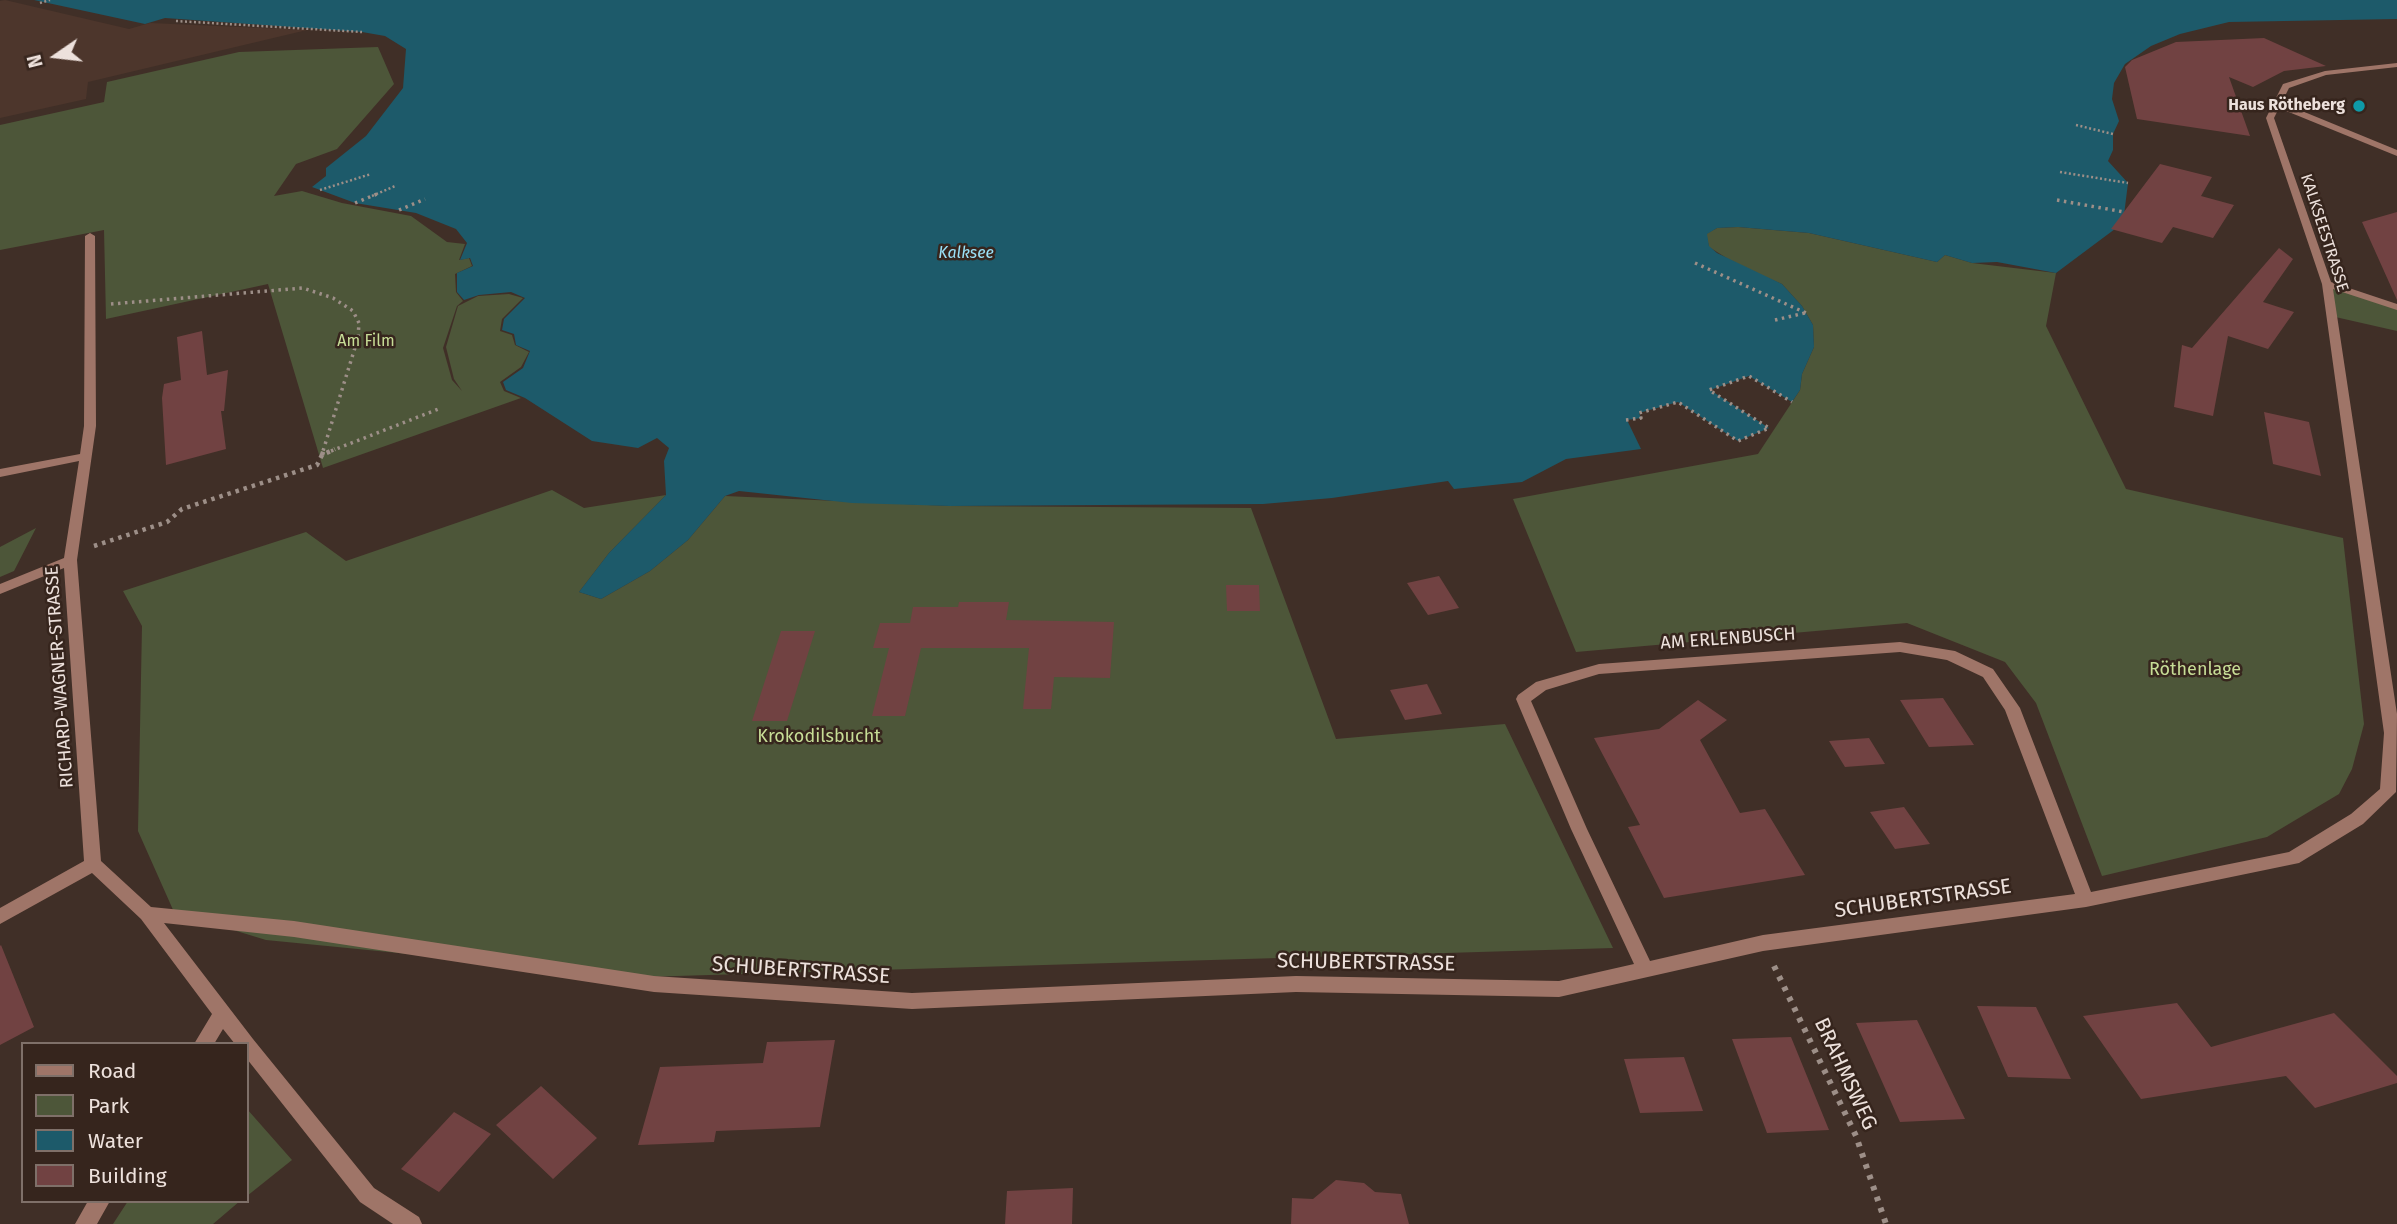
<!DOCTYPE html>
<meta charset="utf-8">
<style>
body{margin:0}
#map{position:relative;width:2397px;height:1224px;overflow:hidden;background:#402f27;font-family:"Fira Sans",sans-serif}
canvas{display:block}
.legend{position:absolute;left:21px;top:1042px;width:228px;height:161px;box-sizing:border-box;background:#36251d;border:2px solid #7f7069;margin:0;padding:9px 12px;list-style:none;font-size:21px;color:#ede1dc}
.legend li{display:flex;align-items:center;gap:14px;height:35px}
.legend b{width:35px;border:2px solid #7f7069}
.north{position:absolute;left:21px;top:21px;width:70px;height:70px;-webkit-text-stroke:5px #36251d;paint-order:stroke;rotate:256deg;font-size:19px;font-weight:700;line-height:28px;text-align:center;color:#ede1dc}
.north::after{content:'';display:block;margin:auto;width:24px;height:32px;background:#ede1dc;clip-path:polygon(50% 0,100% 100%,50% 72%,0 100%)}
</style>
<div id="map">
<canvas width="2397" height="1224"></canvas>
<ul class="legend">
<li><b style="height:9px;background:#9f7568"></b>Road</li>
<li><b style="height:19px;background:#4d5639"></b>Park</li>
<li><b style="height:19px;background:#1d5a6a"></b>Water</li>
<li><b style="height:19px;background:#714242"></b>Building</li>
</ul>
<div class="north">N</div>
</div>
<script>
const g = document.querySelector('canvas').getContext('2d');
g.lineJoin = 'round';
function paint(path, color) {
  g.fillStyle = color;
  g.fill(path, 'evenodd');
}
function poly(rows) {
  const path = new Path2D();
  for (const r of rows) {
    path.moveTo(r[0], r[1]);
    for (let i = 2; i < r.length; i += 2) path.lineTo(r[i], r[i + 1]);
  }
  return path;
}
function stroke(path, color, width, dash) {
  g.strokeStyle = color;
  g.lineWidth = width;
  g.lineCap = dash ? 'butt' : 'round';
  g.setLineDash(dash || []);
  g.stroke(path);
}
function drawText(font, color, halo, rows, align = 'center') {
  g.font = font + ' "Fira Sans",sans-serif';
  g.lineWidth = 5;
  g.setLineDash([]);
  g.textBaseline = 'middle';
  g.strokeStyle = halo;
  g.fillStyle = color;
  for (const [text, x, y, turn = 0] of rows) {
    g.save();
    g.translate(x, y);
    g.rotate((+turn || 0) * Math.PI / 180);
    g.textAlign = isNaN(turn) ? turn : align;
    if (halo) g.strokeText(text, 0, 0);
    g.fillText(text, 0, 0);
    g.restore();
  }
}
const built = poly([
 [5,0,129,29,150,23,307,30,88,82,86,99,0,118,0,1]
]);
const green = poly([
 [378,47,394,84,337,149,296,164,274,196,302,191,342,203,411,216,447,242,465,244,459,260,469,258,472,266,455,274,456,292,463,301,457,306,443,348,452,380,462,391,454,379,446,347,458,306,478,296,509,294,523,298,502,319,500,331,512,335,515,345,529,352,521,367,500,382,504,391,521,398,323,468,268,284,106,319,104,230,0,250,0,125,104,102,107,82,239,52],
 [1738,227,1809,233,1937,262,1945,255,1972,263,2056,273,2046,326,2126,489,2343,538,2364,724,2352,769,2339,794,2267,837,2102,876,2036,703,2005,662,1907,623,1576,652,1513,499,1758,454,1800,390,1802,374,1814,347,1813,325,1802,306,1782,284,1741,267,1709,247,1706,234,1717,228],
 [2327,284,2397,307,2397,331,2331,316],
 [552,490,584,508,666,495,609,553,579,592,601,599,650,571,688,540,725,496,950,506,1251,508,1336,739,1505,724,1613,948,643,977,266,940,174,912,138,831,142,626,123,591,306,532,346,561],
 [36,528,14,571,0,577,0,547],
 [247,1109,292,1160,247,1196],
 [128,1201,240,1201,213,1224,113,1224]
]);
const water = poly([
 [34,0,2397,0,2397,19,2229,22,2180,34,2151,46,2125,64,2114,83,2112,99,2119,121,2113,134,2113,150,2108,161,2128,183,2123,223,2056,273,1997,262,1972,263,1945,255,1937,262,1809,233,1738,227,1717,228,1707,234,1709,246,1717,253,1782,284,1802,306,1813,325,1814,347,1802,374,1800,390,1792,402,1749,376,1710,390,1769,428,1738,441,1678,402,1639,413,1641,418,1627,420,1641,449,1566,459,1522,482,1454,489,1448,481,1332,498,1263,504,950,506,852,503,739,491,725,496,688,540,650,571,601,599,579,592,609,553,666,495,664,461,669,448,657,438,638,448,592,441,525,398,506,390,503,382,523,368,530,351,516,345,514,334,502,330,504,319,525,298,511,292,479,295,464,300,457,292,457,273,473,266,470,258,460,260,467,243,456,229,416,213,355,203,312,187,326,176,326,168,366,136,403,88,406,49,385,36,362,32,165,18,145,24]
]);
const building = poly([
 [2264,38,2326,66,2284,71,2253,87,2229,77,2250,136,2137,119,2125,67,2132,60,2176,42],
 [2160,164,2212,177,2201,196,2234,205,2213,238,2173,227,2162,243,2111,229],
 [2397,212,2397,300,2362,222],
 [2279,248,2293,259,2263,302,2294,312,2268,349,2228,336,2213,416,2174,407,2182,345,2192,348],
 [202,331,207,375,228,370,224,411,221,411,226,449,166,465,162,398,164,384,181,380,177,337],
 [2264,412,2309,422,2321,476,2273,464],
 [1439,576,1459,608,1428,615,1407,583],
 [1226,585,1259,585,1260,611,1227,611],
 [959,602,1009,602,1006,620,1114,622,1110,678,1054,677,1051,709,1023,709,1029,648,921,648,905,716,872,716,889,648,873,648,880,623,910,623,913,607,958,607],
 [781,631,815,631,787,721,752,721],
 [1427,684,1442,714,1405,720,1390,690],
 [1943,698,1974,745,1929,747,1900,700],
 [1698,700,1727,720,1700,740,1740,813,1765,809,1805,875,1664,898,1628,827,1640,825,1594,738,1659,729],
 [1869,738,1885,764,1845,767,1829,741],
 [1904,807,1930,844,1895,849,1870,812],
 [1,945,34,1027,0,1045,0,946],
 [2177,1003,2211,1047,2334,1013,2397,1076,2397,1083,2315,1108,2286,1076,2141,1099,2083,1016],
 [1977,1006,2036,1007,2071,1079,2008,1077],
 [1917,1020,1965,1119,1900,1122,1856,1023],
 [1791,1037,1829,1130,1767,1133,1732,1039],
 [835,1040,820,1127,716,1131,714,1142,638,1145,660,1067,763,1063,767,1042],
 [1684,1057,1703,1111,1640,1113,1624,1059],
 [541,1086,597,1138,553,1179,496,1125],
 [454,1112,491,1134,439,1192,401,1169],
 [1336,1180,1364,1183,1375,1192,1401,1194,1409,1224,1291,1224,1292,1198,1313,1199],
 [1073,1188,1072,1224,1005,1224,1007,1191]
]);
const pathFar3 = poly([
 [40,3,50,0],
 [176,21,362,32],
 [2076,125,2113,134],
 [2060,172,2128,183],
 [320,190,371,174],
 [372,196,395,186]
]);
const pathFar2 = poly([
 [2057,200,2124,212],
 [355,203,377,194],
 [399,210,425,199],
 [1695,263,1806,313],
 [111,304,303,288,333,298,353,311,359,323,358,338,323,451],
 [1775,320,1805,313],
 [1626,420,1641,418,1639,413,1678,402,1738,441,1769,428,1709,390,1749,376,1792,402],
 [331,451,441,408]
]);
const pathFar1 = poly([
 [322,455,324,449],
 [94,546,167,522,182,509,317,465,322,455,335,449]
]);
const path = poly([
 [1774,966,1856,1136,1886,1224]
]);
const lane = poly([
 [2274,102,2280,102,2397,150,2397,156,2274,106,2274,102]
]);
const street = poly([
 [2397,63,2397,67,2326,75,2289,88,2274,118,2331,282,2397,304,2397,310,2333,289,2397,714,2396,792,2363,824,2299,863,2086,907,1763,951,1559,997,1296,992,912,1009,654,992,294,937,164,923,253,1039,374,1188,419,1217,422,1224,393,1224,360,1202,247,1059,247,1044,235,1044,223,1029,214,1044,194,1044,212,1014,141,919,92,873,0,924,0,908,84,861,64,568,0,594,0,584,64,558,79,461,0,477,0,469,80,454,84,426,85,236,90,233,95,236,96,426,77,560,101,861,151,907,294,921,654,976,912,993,1296,976,1559,981,1634,964,1571,829,1516,699,1518,695,1536,682,1599,664,1900,642,1955,651,1993,669,2020,708,2091,892,2289,852,2351,814,2380,789,2384,733,2322,284,2266,118,2283,84,2325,71,2397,63],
 [1900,652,1947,660,1983,677,2005,710,2075,894,1763,935,1650,961,1587,829,1531,701,1546,690,1599,674,1900,652],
 [88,1201,110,1201,97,1224,75,1224,88,1201]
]);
const markers = [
 [2359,106,7,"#0f9aa8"]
];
const farPoinames = [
 ["Haus Rötheberg",2345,106]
];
const farStreetnames = [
 ["KALKSEESTRASSE",2324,233,72]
];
const farWaternames = [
 ["Kalksee",966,254]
];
const farParknames = [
 ["Am Film",366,342]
];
const streetNames = [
 ["AM ERLENBUSCH",1728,639,-4],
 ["RICHARD-WAGNER-STRASSE",60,677,-94]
];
const parkNames = [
 ["Röthenlage",2195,670],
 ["Krokodilsbucht",819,737]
];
const nearStreetnames = [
 ["SCHUBERTSTRASSE",1923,899,-8],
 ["SCHUBERTSTRASSE",1366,963,1],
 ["SCHUBERTSTRASSE",801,971,4],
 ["BRAHMSWEG",1845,1074,65]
];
paint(built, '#4d362c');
paint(green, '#4d5639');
paint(water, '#1d5a6a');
paint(building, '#714242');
stroke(pathFar3, '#9d8f88', 2.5, [2, 2.5]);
stroke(pathFar2, '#9d8f88', 3.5, [2.5, 4.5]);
stroke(pathFar1, '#9d8f88', 4.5, [3.5, 5]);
stroke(path, '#9d8f88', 6, [4.5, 7]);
paint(lane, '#9f7568');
paint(street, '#9f7568');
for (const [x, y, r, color] of markers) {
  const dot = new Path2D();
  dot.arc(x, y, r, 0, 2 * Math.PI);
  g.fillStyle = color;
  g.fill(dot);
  stroke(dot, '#36251d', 2.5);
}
drawText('bold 16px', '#ede1dc', '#36251d', farPoinames, 'right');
drawText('16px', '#ede1dc', '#36251d', farStreetnames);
drawText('italic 16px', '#9ae1f7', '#36251d', farWaternames);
drawText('16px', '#c7dd96', '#36251d', farParknames);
drawText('18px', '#ede1dc', '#36251d', streetNames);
drawText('18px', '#c7dd96', '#36251d', parkNames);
drawText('21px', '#ede1dc', '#36251d', nearStreetnames);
</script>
